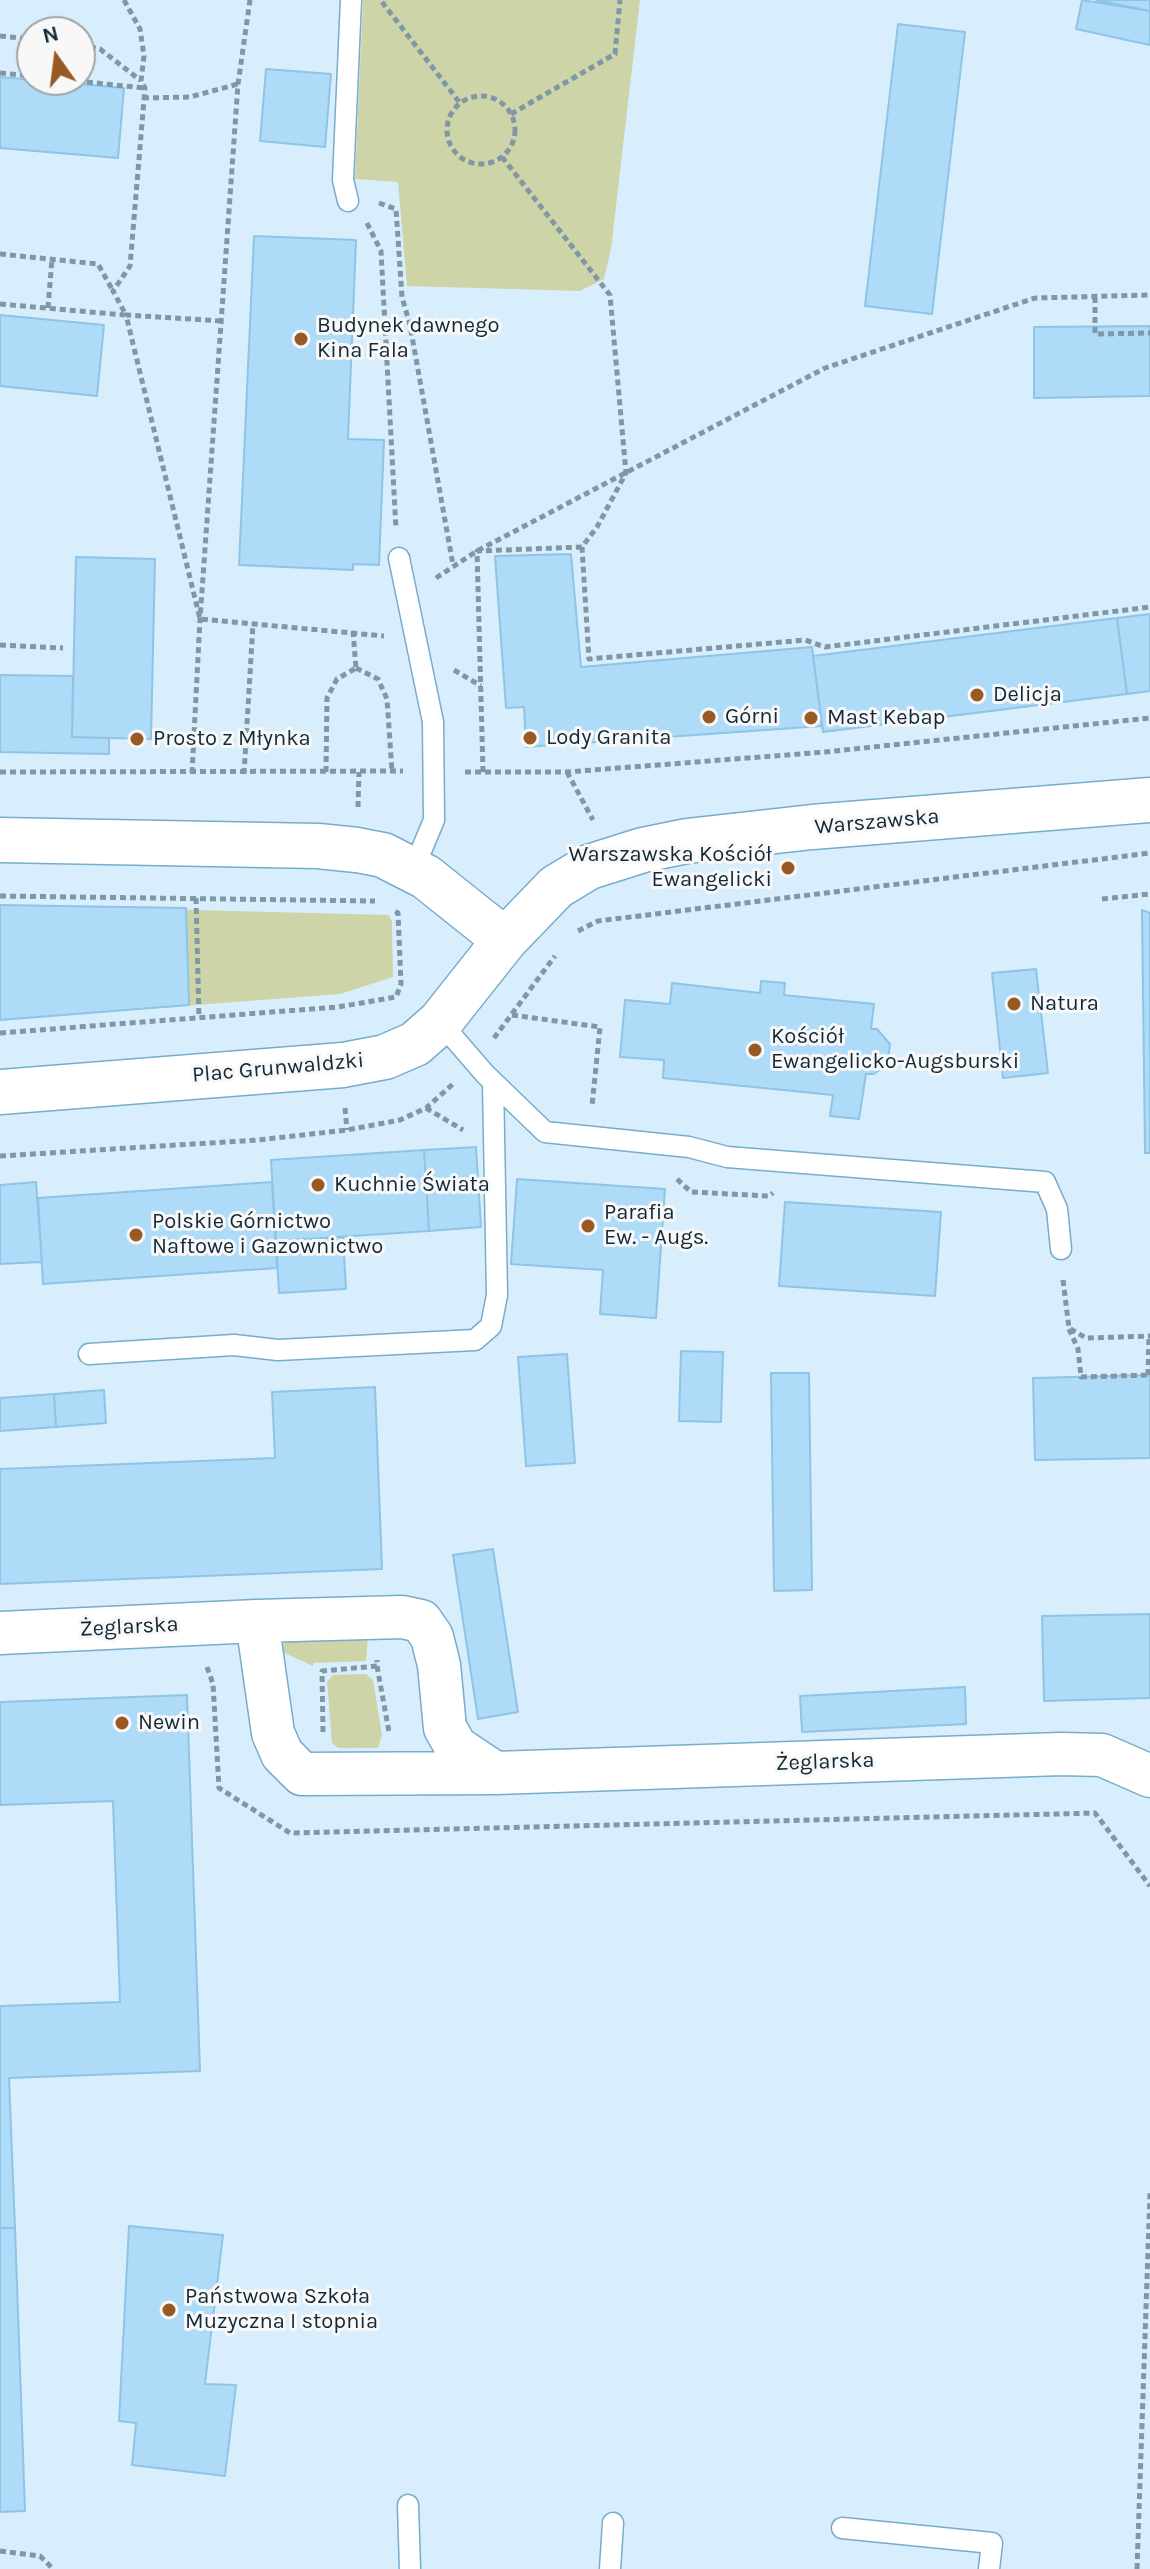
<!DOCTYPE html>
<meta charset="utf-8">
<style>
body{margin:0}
#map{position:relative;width:1150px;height:2569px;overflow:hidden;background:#d9eefc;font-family:Karla,sans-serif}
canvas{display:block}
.north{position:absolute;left:16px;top:16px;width:80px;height:80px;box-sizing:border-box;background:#f8f8f8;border:2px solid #9ca5ab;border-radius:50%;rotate:346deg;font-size:22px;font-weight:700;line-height:32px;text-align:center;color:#132937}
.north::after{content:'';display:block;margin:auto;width:28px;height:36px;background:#995923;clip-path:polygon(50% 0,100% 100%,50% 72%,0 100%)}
</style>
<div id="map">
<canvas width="1150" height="2569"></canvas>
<div class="north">N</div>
</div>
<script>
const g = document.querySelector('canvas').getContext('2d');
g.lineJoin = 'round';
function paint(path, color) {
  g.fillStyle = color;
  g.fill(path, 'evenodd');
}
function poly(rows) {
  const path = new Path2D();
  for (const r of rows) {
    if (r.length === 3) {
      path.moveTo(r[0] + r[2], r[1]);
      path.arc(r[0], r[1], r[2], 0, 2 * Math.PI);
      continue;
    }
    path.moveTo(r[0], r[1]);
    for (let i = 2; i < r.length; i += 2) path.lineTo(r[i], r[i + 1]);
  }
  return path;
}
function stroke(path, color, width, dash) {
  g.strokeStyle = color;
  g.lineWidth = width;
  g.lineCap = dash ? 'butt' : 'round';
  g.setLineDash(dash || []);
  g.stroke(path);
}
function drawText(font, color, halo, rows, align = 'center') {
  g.font = font + ' Karla,sans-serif';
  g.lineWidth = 6;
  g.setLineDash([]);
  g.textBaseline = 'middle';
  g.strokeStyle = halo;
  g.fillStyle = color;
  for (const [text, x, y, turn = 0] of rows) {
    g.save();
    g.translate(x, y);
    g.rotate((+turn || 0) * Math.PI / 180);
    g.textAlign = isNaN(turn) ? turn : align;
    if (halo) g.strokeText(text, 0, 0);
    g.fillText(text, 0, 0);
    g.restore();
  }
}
const green = poly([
 [363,0,640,0,611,249,604,279,580,291,407,286,398,182,355,179],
 [0,905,389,915,392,922,393,977,340,994,0,1020],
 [368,1637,366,1661,314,1663,313,1666,280,1651,285,1641],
 [366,1674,373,1680,382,1735,378,1748,338,1748,332,1743,327,1682,333,1675]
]);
const building = poly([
 [1082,0,1150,11,1150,45,1076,29,1082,0],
 [1096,0,1150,0,1150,11,1096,0],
 [898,24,965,32,932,314,865,306,898,24],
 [266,69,331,74,325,147,260,141,266,69],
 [0,77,124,88,118,158,0,148,0,77],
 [254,236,356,240,348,439,384,440,379,565,353,564,353,570,239,565,254,236],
 [0,315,104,325,97,396,0,386,0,315],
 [1150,326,1150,396,1034,398,1034,327,1150,326],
 [571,554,581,667,812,647,822,726,526,747,524,707,506,708,495,556,571,554],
 [76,557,155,559,151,739,72,737,76,557],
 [1150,614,1150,691,1127,694,1117,618,1150,614],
 [1117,618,1127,694,823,732,813,656,1117,618],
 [0,675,73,676,72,737,109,738,109,754,0,752,0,675],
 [0,905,186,908,189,1005,0,1020,0,905],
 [1142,910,1150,913,1150,1153,1145,1153,1142,910],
 [1036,969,1048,1073,1003,1078,992,973,1036,969],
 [761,981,785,983,784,995,874,1004,871,1029,877,1029,890,1044,888,1063,874,1074,866,1074,859,1119,830,1116,833,1095,663,1078,664,1060,620,1057,625,1000,670,1004,672,983,760,993,761,981],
 [476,1147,481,1227,429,1231,424,1150,476,1147],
 [424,1150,429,1231,276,1241,271,1160,424,1150],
 [517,1179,665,1189,656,1318,600,1314,603,1270,511,1264,517,1179],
 [36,1182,42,1262,0,1264,0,1185,36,1182],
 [272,1182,277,1268,43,1284,38,1198,272,1182],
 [785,1202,941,1212,935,1296,779,1286,785,1202],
 [343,1237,346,1289,279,1293,276,1241,343,1237],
 [681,1351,723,1352,721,1422,679,1421,681,1351],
 [567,1354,575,1463,526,1466,518,1357,567,1354],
 [771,1373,809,1373,812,1590,774,1591,771,1373],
 [1150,1375,1150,1458,1035,1460,1033,1378,1150,1375],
 [375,1387,382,1569,0,1584,0,1469,275,1458,272,1392,375,1387],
 [104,1390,106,1423,56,1427,54,1394,104,1390],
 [54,1394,56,1427,0,1431,0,1398,54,1394],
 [493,1549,518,1712,478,1719,453,1555,493,1549],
 [1150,1614,1150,1698,1044,1701,1042,1616,1150,1614],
 [965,1687,966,1724,802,1732,800,1696,965,1687],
 [187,1695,200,2071,9,2078,15,2228,0,2228,0,2006,120,2002,113,1801,0,1805,0,1702,187,1695],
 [129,2226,223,2235,205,2384,236,2385,225,2476,132,2465,136,2423,119,2421,129,2226],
 [0,2228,15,2228,25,2511,0,2512,0,2228]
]);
const path = poly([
 [124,0,140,29,144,56,141,81,145,88,130,266,113,291,126,315],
 [382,2,460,103],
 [0,36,32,39],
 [80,45,100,49,140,80],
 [0,73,32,76],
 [80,79,85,45],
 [67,80,144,88],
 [481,130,34],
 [143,98,190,97,238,84],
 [511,114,615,54,620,0],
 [502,157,610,295,626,473,597,527,582,547,589,659,805,640,825,647,1150,607],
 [379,203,396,209,402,297,410,325,453,565],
 [367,223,381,251,396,529],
 [0,254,98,264,113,291],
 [1095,297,1095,334,1150,333],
 [0,304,125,315],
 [48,308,52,259],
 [221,321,126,315,200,619,384,636],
 [436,578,477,551,825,368,1035,298,1150,295],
 [353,631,356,668],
 [0,645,63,648],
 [356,668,378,679,387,699,392,771],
 [454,670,481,686],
 [0,772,403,771],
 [326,772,327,698,337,679,356,668],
 [465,772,567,772,825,752,1150,718],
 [483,772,477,551,582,547],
 [567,772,593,820],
 [192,773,200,619,238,84,250,0],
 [244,774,253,624],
 [358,807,359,772],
 [0,896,375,901],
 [196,898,199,1018],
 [1102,899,1150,894],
 [578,931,598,921,1150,853],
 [512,1015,600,1027,592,1106],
 [0,1033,338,1007,396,997,401,984,398,913,394,911],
 [494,1038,555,956],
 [345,1108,347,1130],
 [426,1108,463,1130],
 [0,1156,258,1140,347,1130,400,1120,426,1108,453,1084],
 [677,1179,691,1192,769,1196,773,1193],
 [1063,1280,1069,1328,1086,1338,1150,1336],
 [1069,1329,1078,1349,1081,1377,1150,1375],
 [1148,1375,1149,1336],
 [377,1666,389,1732],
 [207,1667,213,1684,219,1788,290,1833,1095,1813,1150,1886],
 [323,1732,322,1671,377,1666,377,1660],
 [0,2551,40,2556,53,2569],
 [1137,2569,1150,2193]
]);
const service = poly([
 [348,201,343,180,351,0],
 [399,558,433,722,434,820,413,870],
 [440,1022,485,1074,545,1132,689,1147,727,1157,1045,1182,1057,1209,1061,1249],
 [89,1354,234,1345,278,1350,475,1340,491,1326,497,1295,493,1082],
 [408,2505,410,2569],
 [842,2528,992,2543,989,2569],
 [610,2569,613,2523]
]);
const minor = poly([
 [257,1621,273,1733,282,1754,302,1774,495,1773,1061,1754,1102,1755,1150,1776],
 [0,1633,257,1621,402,1617,421,1621,432,1637,439,1665,445,1728,456,1747,495,1773]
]);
const tertiary = poly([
 [0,840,318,846,357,850,383,855,426,877,505,940],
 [0,1092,343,1065,385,1057,415,1044,440,1022,505,940,556,887,589,867,643,850,687,841,812,827,1150,800]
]);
const markers = [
 [301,339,8,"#995923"],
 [977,695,8,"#995923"],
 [709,717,8,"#995923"],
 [811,718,8,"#995923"],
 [530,738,8,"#995923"],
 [137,739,8,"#995923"],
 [788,868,8,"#995923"],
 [1014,1004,8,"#995923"],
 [755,1050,8,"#995923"],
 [318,1185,8,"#995923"],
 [588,1226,8,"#995923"],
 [136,1235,8,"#995923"],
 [122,1723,8,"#995923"],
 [169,2310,8,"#995923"]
];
const poiNames = [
 ["Budynek dawnego",317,326],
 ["Kina Fala",317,351],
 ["Delicja",993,695],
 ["Górni",725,717],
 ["Mast Kebap",827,718],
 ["Lody Granita",546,738],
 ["Prosto z Młynka",153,739],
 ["Warszawska Kościół",772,855,"right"],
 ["Ewangelicki",772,880,"right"],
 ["Natura",1030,1004],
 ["Kościół",771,1037],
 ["Ewangelicko-Augsburski",771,1062],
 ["Kuchnie Świata",334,1185],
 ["Parafia",604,1213],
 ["Ew. - Augs.",604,1238],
 ["Polskie Górnictwo",152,1222],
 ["Naftowe i Gazownictwo",152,1247],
 ["Newin",138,1723],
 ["Państwowa Szkoła",185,2297],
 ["Muzyczna I stopnia",185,2322]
];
const streetNames = [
 ["Warszawska",877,822,-5],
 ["Plac Grunwaldzki",278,1068,-5],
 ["Żeglarska",129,1627,-3],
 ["Żeglarska",825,1762,-2]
];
paint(green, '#cdd5a8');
paint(building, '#aedbf7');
stroke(building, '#8ec4e6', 2);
stroke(service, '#76accd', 23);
stroke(minor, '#76accd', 45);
stroke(tertiary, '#76accd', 47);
stroke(path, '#8297a5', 5, [6, 4]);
stroke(service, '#fff', 20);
stroke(minor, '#fff', 42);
stroke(tertiary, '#fff', 44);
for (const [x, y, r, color] of markers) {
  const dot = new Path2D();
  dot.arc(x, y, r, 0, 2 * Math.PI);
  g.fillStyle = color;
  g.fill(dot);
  stroke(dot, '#f8f8f8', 3);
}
drawText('22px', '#132937', '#f8f8f8', poiNames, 'left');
drawText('22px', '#132937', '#f8f8f8', streetNames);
</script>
